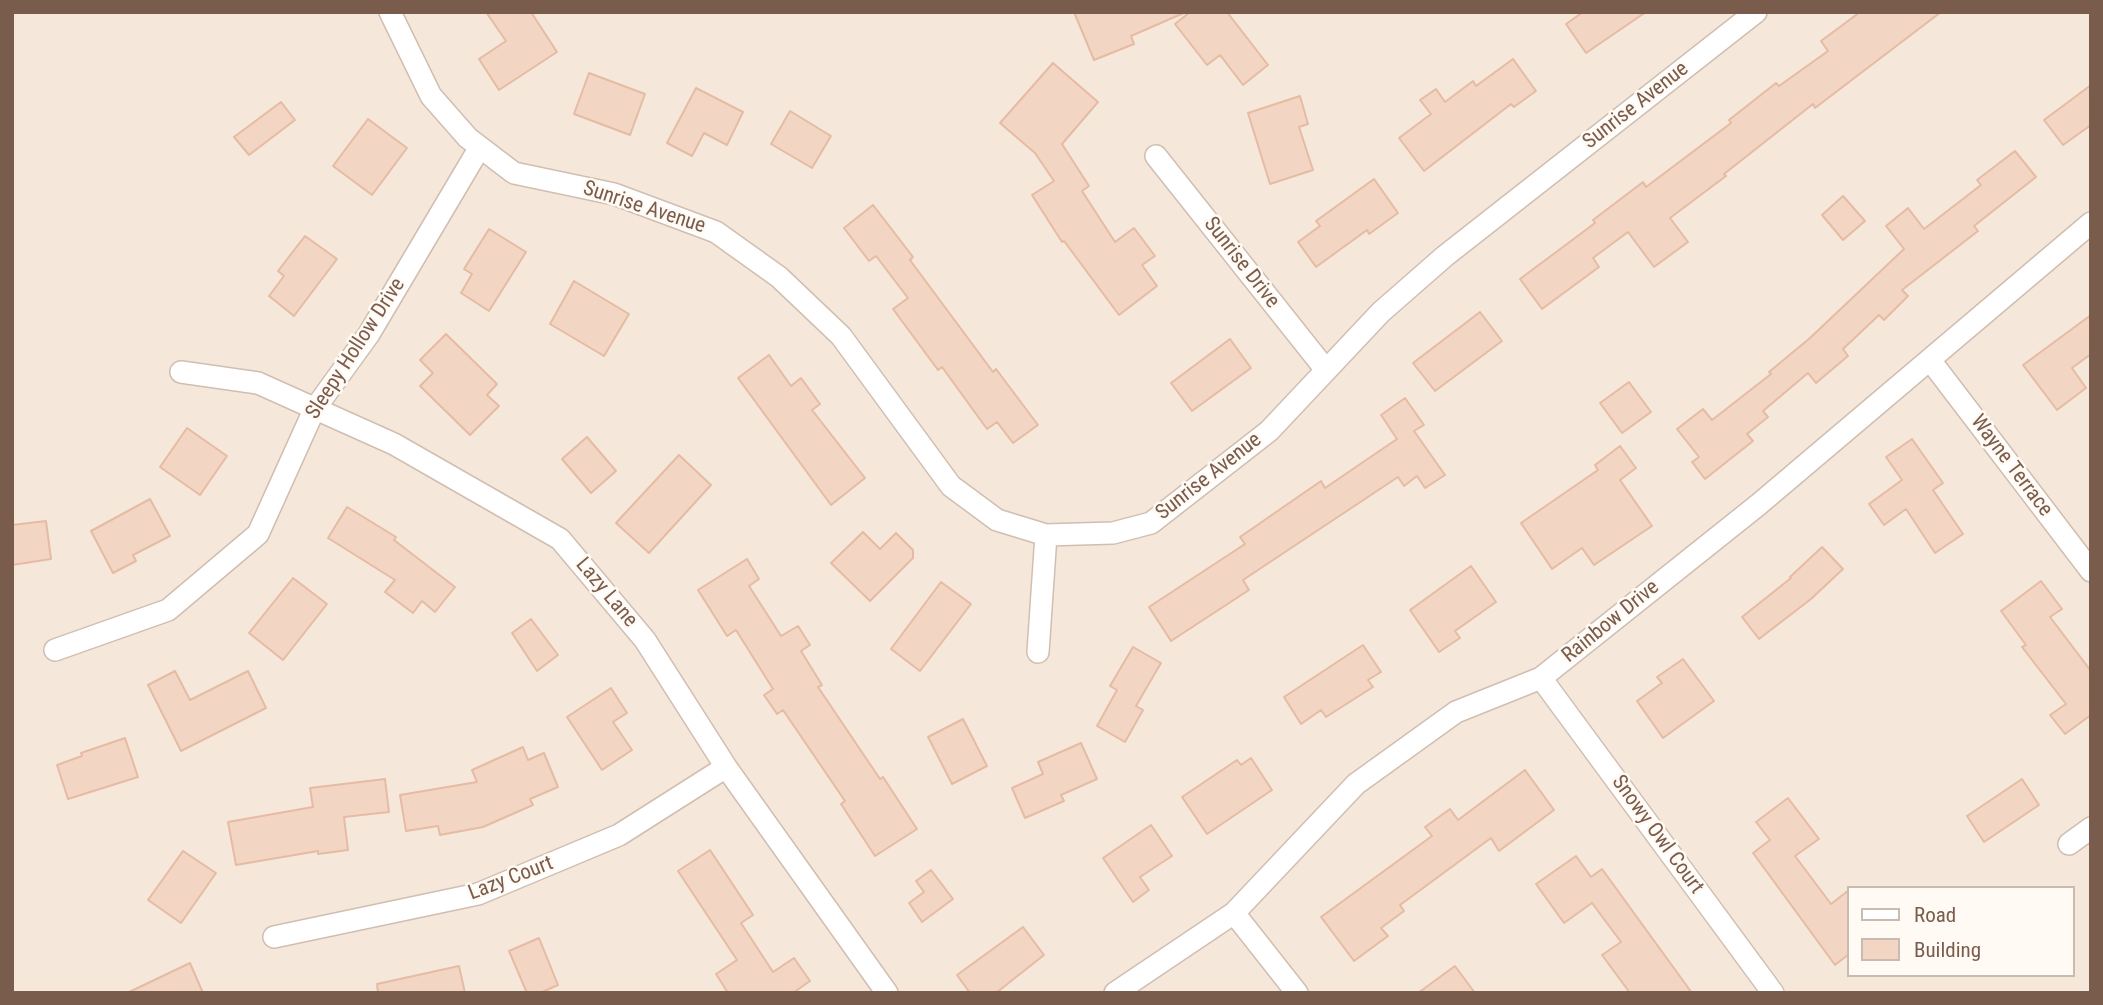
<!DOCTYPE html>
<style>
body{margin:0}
#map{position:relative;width:2103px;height:1005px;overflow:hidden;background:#fdf6ec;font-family:"Roboto Condensed",sans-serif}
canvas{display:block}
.frame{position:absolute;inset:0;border:14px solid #7a5c4d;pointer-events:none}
.legend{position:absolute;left:1847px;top:886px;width:228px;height:91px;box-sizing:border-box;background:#fffaf3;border:2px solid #cabbb1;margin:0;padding:9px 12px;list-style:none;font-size:21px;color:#7a5c4d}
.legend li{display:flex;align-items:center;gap:14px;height:35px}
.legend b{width:35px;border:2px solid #cabbb1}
</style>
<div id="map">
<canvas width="2103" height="1005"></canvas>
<div class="frame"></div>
<ul class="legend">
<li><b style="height:9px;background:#fff"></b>Road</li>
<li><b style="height:19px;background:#f3d5c3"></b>Building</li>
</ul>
</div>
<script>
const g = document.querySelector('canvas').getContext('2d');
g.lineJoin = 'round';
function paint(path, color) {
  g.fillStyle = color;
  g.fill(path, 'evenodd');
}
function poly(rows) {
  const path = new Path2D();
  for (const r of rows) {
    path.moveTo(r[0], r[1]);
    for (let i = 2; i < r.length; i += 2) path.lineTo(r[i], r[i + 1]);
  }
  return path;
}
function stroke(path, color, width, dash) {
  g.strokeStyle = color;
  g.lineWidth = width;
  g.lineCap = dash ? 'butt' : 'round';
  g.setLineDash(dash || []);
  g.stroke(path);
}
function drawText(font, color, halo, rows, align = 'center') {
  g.font = font + ' "Roboto Condensed",sans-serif';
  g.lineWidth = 5;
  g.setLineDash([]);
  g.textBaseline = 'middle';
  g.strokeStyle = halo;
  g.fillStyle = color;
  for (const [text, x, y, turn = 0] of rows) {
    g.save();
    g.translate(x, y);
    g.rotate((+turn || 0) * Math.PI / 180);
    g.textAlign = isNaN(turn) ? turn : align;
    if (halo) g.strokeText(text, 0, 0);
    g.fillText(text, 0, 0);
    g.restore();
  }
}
const residential = poly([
 [12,12,2091,12,2091,993,12,993],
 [1849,888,2073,888,2073,975,1849,975]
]);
const building = poly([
 [486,12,531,12,557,52,499,90,479,59,506,41,486,12],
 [1074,12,1186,12,1131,36,1134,44,1094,60,1074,12],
 [1190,12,1227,12,1268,65,1243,85,1220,55,1207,65,1175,24,1190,12],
 [1583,12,1646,12,1586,53,1566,24,1583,12],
 [1860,12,1941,12,1815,108,1813,104,1724,174,1726,176,1670,218,1688,242,1654,267,1628,232,1593,258,1599,267,1542,309,1520,279,1595,223,1593,220,1643,182,1646,187,1731,123,1729,120,1776,83,1779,86,1828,51,1821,41,1860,12],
 [1513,59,1536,91,1514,107,1511,104,1424,171,1399,138,1431,114,1420,100,1436,89,1445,102,1473,81,1476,86,1513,59],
 [1053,63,1098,102,1062,144,1089,186,1082,191,1115,242,1134,228,1155,256,1142,265,1157,286,1119,315,1064,241,1062,242,1032,195,1054,181,1035,153,1000,123,1053,63],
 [589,73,645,94,630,135,574,114,589,73],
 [2091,85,2091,125,2063,145,2044,120,2091,85],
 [696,88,743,112,727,145,704,133,692,156,667,143,696,88],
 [1300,96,1308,124,1299,127,1313,170,1270,184,1248,113,1300,96],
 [281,102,295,120,249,155,234,137,281,102],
 [790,111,831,136,812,168,771,144,790,111],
 [368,119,407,148,372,195,333,166,368,119],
 [2015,151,2036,177,1974,226,1978,231,1902,290,1908,296,1884,320,1879,315,1843,349,1848,356,1816,383,1808,373,1763,411,1768,417,1747,434,1753,441,1705,479,1692,462,1699,457,1677,429,1703,409,1712,420,1771,374,1769,372,1810,338,1904,249,1886,226,1908,208,1924,229,1981,185,1977,180,2015,151],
 [1374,179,1398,213,1369,234,1367,230,1316,267,1298,242,1320,226,1316,221,1374,179],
 [1843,196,1865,221,1843,240,1822,215,1843,196],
 [873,205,913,257,910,260,993,372,996,369,1038,425,1013,443,997,422,987,429,942,367,938,370,893,309,908,298,876,256,869,261,844,228,873,205],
 [489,229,526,252,489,311,461,293,472,274,464,269,489,229],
 [305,236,337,259,294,316,269,296,284,276,278,271,305,236],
 [574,281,629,314,604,356,550,324,574,281],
 [1480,312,1502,341,1435,391,1413,363,1480,312],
 [2091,315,2091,354,2072,368,2086,388,2057,410,2023,365,2091,315],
 [446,334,497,384,487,395,499,406,470,435,420,386,433,373,420,360,446,334],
 [1230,339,1251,368,1192,411,1171,383,1230,339],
 [769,355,791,386,801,378,820,404,812,410,865,478,831,505,738,378,769,355],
 [1629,382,1651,412,1622,433,1600,403,1629,382],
 [1405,398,1424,425,1414,431,1445,475,1425,488,1417,476,1404,486,1398,477,1243,580,1249,590,1171,641,1149,607,1245,544,1240,537,1321,481,1325,488,1397,439,1381,415,1405,398],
 [187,428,227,456,200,495,160,467,187,428],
 [587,437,616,471,591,493,562,459,587,437],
 [1912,439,1943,483,1933,490,1963,534,1935,553,1906,509,1884,525,1869,504,1902,480,1886,457,1912,439],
 [1620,446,1636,468,1620,480,1652,526,1594,565,1582,548,1552,569,1521,523,1598,470,1595,465,1620,446],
 [679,455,711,485,649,553,616,523,679,455],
 [150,499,170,536,133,555,136,561,113,573,91,531,150,499],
 [347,507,396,537,394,540,455,587,435,612,422,601,413,613,385,592,395,580,328,538,347,507],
 [46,521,51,559,12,565,12,525,46,521],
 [863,532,880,549,896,533,913,550,913,558,870,601,831,563,863,532],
 [1822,547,1843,569,1811,599,1759,639,1742,617,1791,578,1790,577,1822,547],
 [747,559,759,579,749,586,781,636,798,626,810,645,801,651,822,685,818,687,880,779,883,777,917,829,875,856,841,804,845,801,783,710,777,714,764,695,773,689,736,630,727,636,698,590,747,559],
 [1471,566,1496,602,1455,631,1460,638,1439,652,1410,610,1471,566],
 [293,578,327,604,283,660,249,633,293,578],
 [2041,581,2062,609,2050,617,2091,671,2091,715,2065,734,2050,715,2066,704,2022,647,2026,645,2001,611,2041,581],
 [941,582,971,604,920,671,891,649,941,582],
 [531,619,558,655,537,671,512,633,531,619],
 [1363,645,1381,672,1368,680,1373,687,1326,717,1321,710,1301,724,1284,697,1363,645],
 [1133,647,1161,663,1136,706,1143,710,1125,742,1097,726,1117,690,1110,686,1133,647],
 [1683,659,1714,701,1663,738,1637,701,1662,683,1657,677,1683,659],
 [175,671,190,700,248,671,266,708,181,751,148,685,175,671],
 [611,688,627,713,613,722,632,750,602,770,567,717,611,688],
 [963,719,987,766,952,784,928,737,963,719],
 [125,738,138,777,68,799,57,765,82,756,81,753,125,738],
 [1081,743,1097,779,1061,795,1064,801,1025,818,1012,788,1043,774,1038,762,1081,743],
 [523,747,528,760,544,753,558,787,530,799,533,805,483,827,440,835,438,826,406,831,400,795,477,782,472,770,523,747],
 [1251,758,1272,790,1207,834,1182,797,1237,760,1241,765,1251,758],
 [1525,770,1554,810,1499,851,1491,838,1400,905,1404,911,1381,928,1388,936,1354,961,1321,917,1432,836,1425,827,1450,809,1458,820,1525,770],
 [385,779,389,812,344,817,348,850,318,854,318,851,236,865,228,822,313,807,310,788,385,779],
 [2022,779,2039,805,1984,842,1967,816,2022,779],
 [1788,798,1819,839,1795,856,1831,904,1849,890,1849,954,1835,965,1753,853,1770,840,1756,822,1788,798],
 [1151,825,1172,856,1140,877,1149,890,1133,902,1103,858,1151,825],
 [710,850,753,915,741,923,773,972,794,958,810,981,793,993,728,993,716,974,737,960,678,871,710,850],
 [183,851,216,873,181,923,148,900,183,851],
 [1576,856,1591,877,1602,869,1692,993,1630,993,1602,955,1621,942,1592,903,1564,923,1536,884,1576,856],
 [931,870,953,899,922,922,909,903,924,892,916,881,931,870],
 [1023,927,1044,955,996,993,970,993,957,975,1023,927],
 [539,938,558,985,540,993,527,993,509,951,539,938],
 [190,963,203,993,127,993,190,963],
 [459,966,465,993,378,993,377,984,459,966],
 [1455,966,1475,993,1418,993,1455,966]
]);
const minor = poly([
 [390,12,431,96,468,138,514,173,614,194,716,232,779,277,841,336,951,486,997,520,1046,535,1113,533,1151,523,1269,431,1381,312,1445,256,1756,12],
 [1156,156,1326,370],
 [1930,360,2091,571],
 [181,372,258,383,394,444,560,539,645,640,726,767,887,993],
 [55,650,168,610,258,534,314,410,369,334,480,147],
 [1038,652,1046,535],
 [1541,678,1773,993],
 [2069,844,2091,828],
 [1234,913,1297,993],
 [274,937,478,894,619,835,726,767],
 [1115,993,1234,913,1356,784,1456,712,1541,678,1758,505,2091,223]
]);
const streetNames = [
 ["Sunrise Avenue",1636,106,-38],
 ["Sunrise Avenue",644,208,18],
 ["Sunrise Drive",1241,263,52],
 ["Sleepy Hollow Drive",356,349,-57],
 ["Wayne Terrace",2011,466,53],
 ["Sunrise Avenue",1209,477,-38],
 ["Lazy Lane",606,593,50],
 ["Rainbow Drive",1611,622,-39],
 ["Snowy Owl Court",1657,835,54],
 ["Lazy Court",511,879,-21]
];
paint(residential, '#f5e8da');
paint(building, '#f3d5c3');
stroke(building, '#e6bba3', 2);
stroke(minor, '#d1beb0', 24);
stroke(minor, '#fff', 21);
drawText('21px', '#7a5c4d', '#fffaf3', streetNames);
</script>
